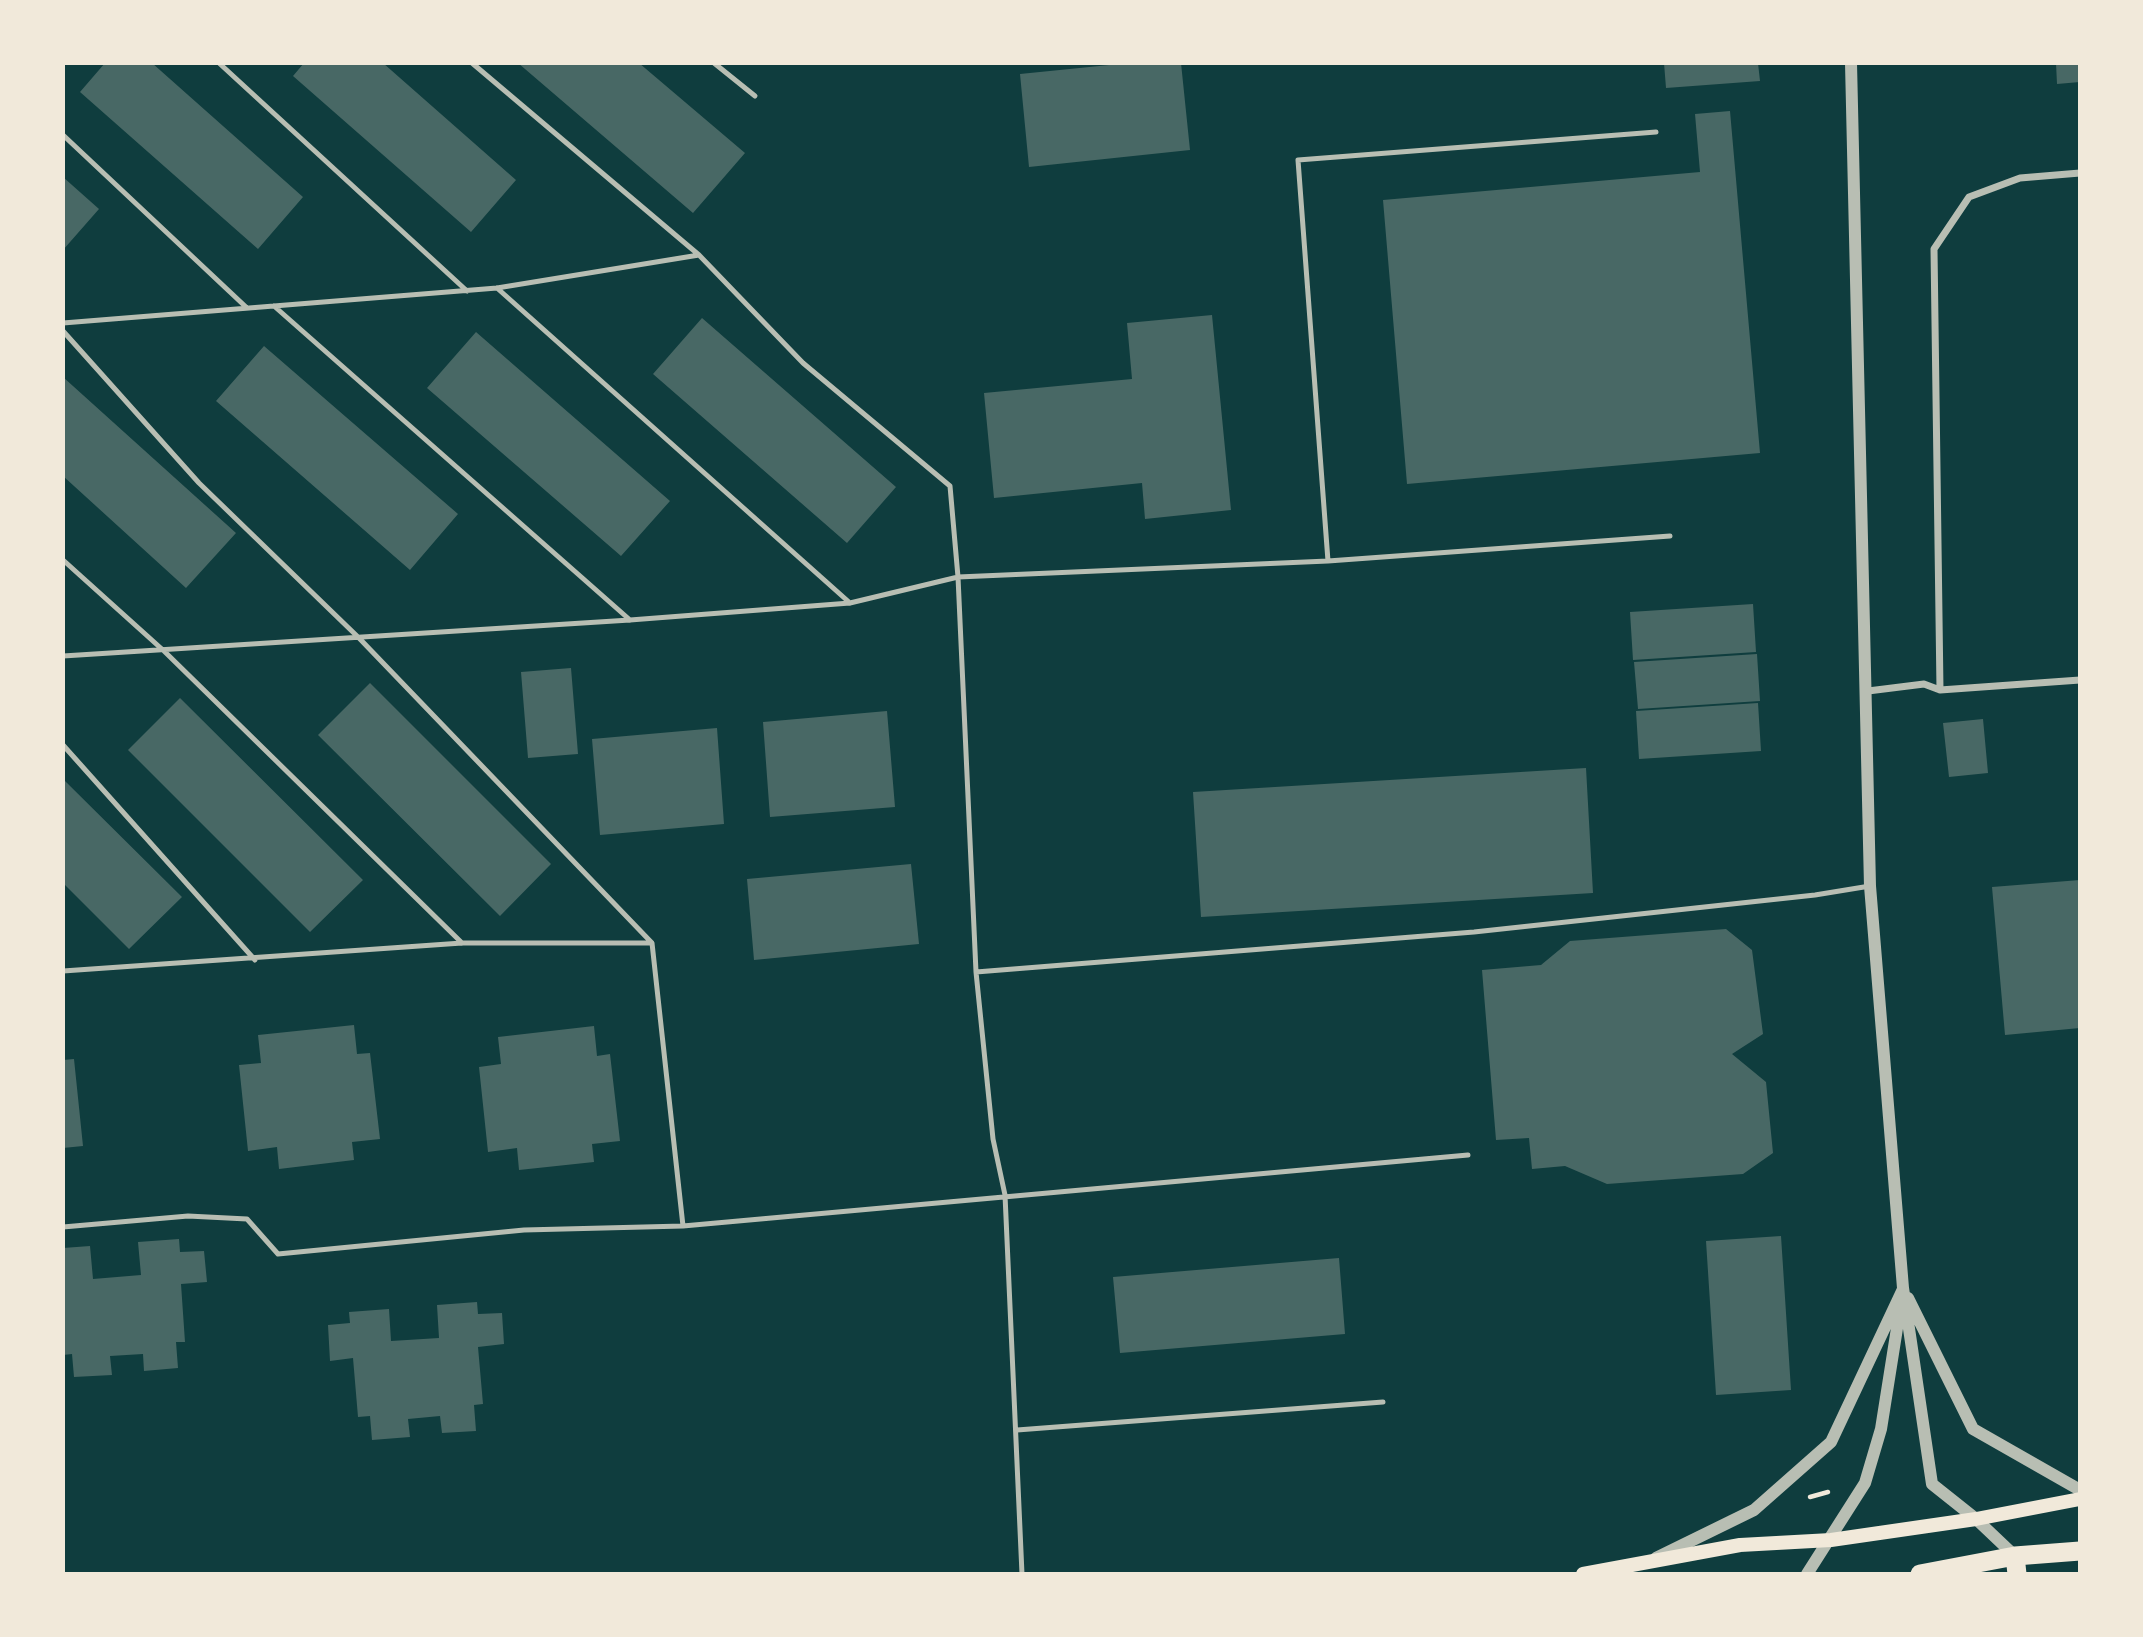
<!DOCTYPE html>
<style>
body{margin:0}
#map{position:relative;width:2143px;height:1637px;overflow:hidden;background:#0f3d3e;font-family:Quicksand,sans-serif}
canvas{display:block}
.frame{position:absolute;inset:0;border:65px solid #f1e9da;pointer-events:none}
</style>
<div id="map">
<canvas width="2143" height="1637"></canvas>
<div class="frame"></div>
</div>
<script>
const g = document.querySelector('canvas').getContext('2d');
g.lineJoin = 'round';
function paint(path, color) {
  g.fillStyle = color;
  g.fill(path, 'evenodd');
}
function poly(rows) {
  const path = new Path2D();
  for (const r of rows) {
    path.moveTo(r[0], r[1]);
    for (let i = 2; i < r.length; i += 2) path.lineTo(r[i], r[i + 1]);
  }
  return path;
}
function stroke(path, color, width, dash) {
  g.strokeStyle = color;
  g.lineWidth = width;
  g.lineCap = dash ? 'butt' : 'round';
  g.setLineDash(dash || []);
  g.stroke(path);
}
const building = poly([
 [105,63,152,63,303,197,258,249,80,92],
 [304,63,383,63,516,180,471,232,293,76],
 [518,63,639,63,745,153,693,213],
 [1129,63,1181,63,1190,150,1029,167,1020,74],
 [1664,63,1758,63,1760,81,1666,88],
 [2056,63,2080,63,2080,82,2057,84],
 [1730,111,1760,453,1407,484,1383,200,1700,172,1695,114],
 [63,177,99,209,63,250],
 [1212,315,1231,510,1145,519,1142,483,994,498,984,393,1132,379,1127,323],
 [702,318,896,487,847,543,653,374],
 [476,332,670,501,621,556,427,388],
 [264,346,458,514,410,570,216,401],
 [63,377,236,533,186,588,63,476],
 [1753,604,1756,652,1633,660,1630,612],
 [1757,654,1760,701,1638,709,1634,662],
 [571,668,578,754,528,758,521,672],
 [370,683,551,864,500,916,318,735],
 [180,698,363,880,310,932,128,750],
 [1758,703,1761,751,1639,759,1636,711],
 [887,711,895,807,770,817,763,722],
 [1983,719,1988,773,1949,777,1943,723],
 [717,728,724,824,600,835,592,739],
 [1586,768,1593,893,1201,917,1193,792],
 [63,779,182,897,129,949,63,883],
 [911,864,919,944,754,960,747,879],
 [2080,880,2080,1028,2005,1035,1992,887],
 [1726,929,1752,950,1763,1034,1732,1054,1766,1082,1773,1153,1743,1174,1607,1184,1565,1166,1532,1169,1529,1138,1496,1140,1482,970,1541,965,1570,941],
 [354,1025,357,1054,370,1053,380,1139,352,1142,354,1160,279,1169,277,1147,248,1151,239,1065,261,1063,258,1035],
 [594,1026,597,1056,610,1054,620,1141,592,1144,594,1162,519,1170,517,1148,488,1152,479,1067,501,1064,498,1037],
 [74,1059,83,1146,63,1148,63,1060],
 [1781,1236,1791,1390,1716,1395,1706,1241],
 [179,1239,180,1252,204,1251,207,1282,181,1284,185,1342,176,1342,178,1368,144,1371,143,1354,110,1356,112,1375,74,1377,72,1354,63,1355,63,1248,90,1246,93,1279,141,1275,138,1242],
 [1339,1258,1345,1334,1120,1353,1113,1277],
 [477,1302,478,1314,502,1313,504,1344,478,1347,483,1404,474,1405,476,1431,442,1433,440,1416,408,1419,410,1437,372,1440,370,1416,358,1417,353,1358,330,1361,328,1325,350,1323,349,1312,389,1309,391,1341,439,1338,437,1305]
]);
const path = poly([
 [1810,1497,1828,1492]
]);
const service = poly([
 [219,63,467,291],
 [472,63,699,255,803,363,950,486,958,577,976,972,993,1139,1005,1195,1022,1574],
 [714,63,755,96],
 [63,135,247,308],
 [497,288,850,603],
 [274,306,630,620],
 [63,323,497,288,699,255],
 [63,331,199,483,359,638,652,943],
 [63,560,164,651,462,943],
 [1328,561,1298,160,1656,132],
 [63,656,630,620,850,603,958,577,1328,561,1670,536],
 [63,745,255,960],
 [63,971,462,943,652,943,683,1226],
 [976,972,1474,932,1815,895,1870,886],
 [63,1227,188,1216,247,1219,278,1254,524,1230,683,1226,1468,1155],
 [1017,1430,1383,1402]
]);
const minor = poly([
 [1940,690,1934,249,1969,197,2020,178,2080,173],
 [1868,691,1924,684,1940,690,2080,680]
]);
const tertiary = poly([
 [1851,63,1870,886,1903,1288,1932,1484,1976,1519,2015,1556],
 [1908,1298,1973,1429,2080,1490],
 [1656,1558,1754,1510,1831,1442,1903,1289],
 [1807,1574,1865,1483,1881,1429,1901,1303]
]);
const secondary = poly([
 [1583,1574,1740,1545,1831,1540,1976,1519,2080,1499]
]);
const trunk = poly([
 [2015,1556,2017,1574],
 [1920,1574,2015,1556,2080,1551]
]);
paint(building, '#486865');
stroke(path, '#f1e9da', 4.5);
stroke(service, '#b8beb3', 5);
stroke(minor, '#b8beb3', 7);
stroke(tertiary, '#b8beb3', 12);
stroke(secondary, '#f1e9da', 14);
stroke(trunk, '#f1e9da', 19);
</script>
